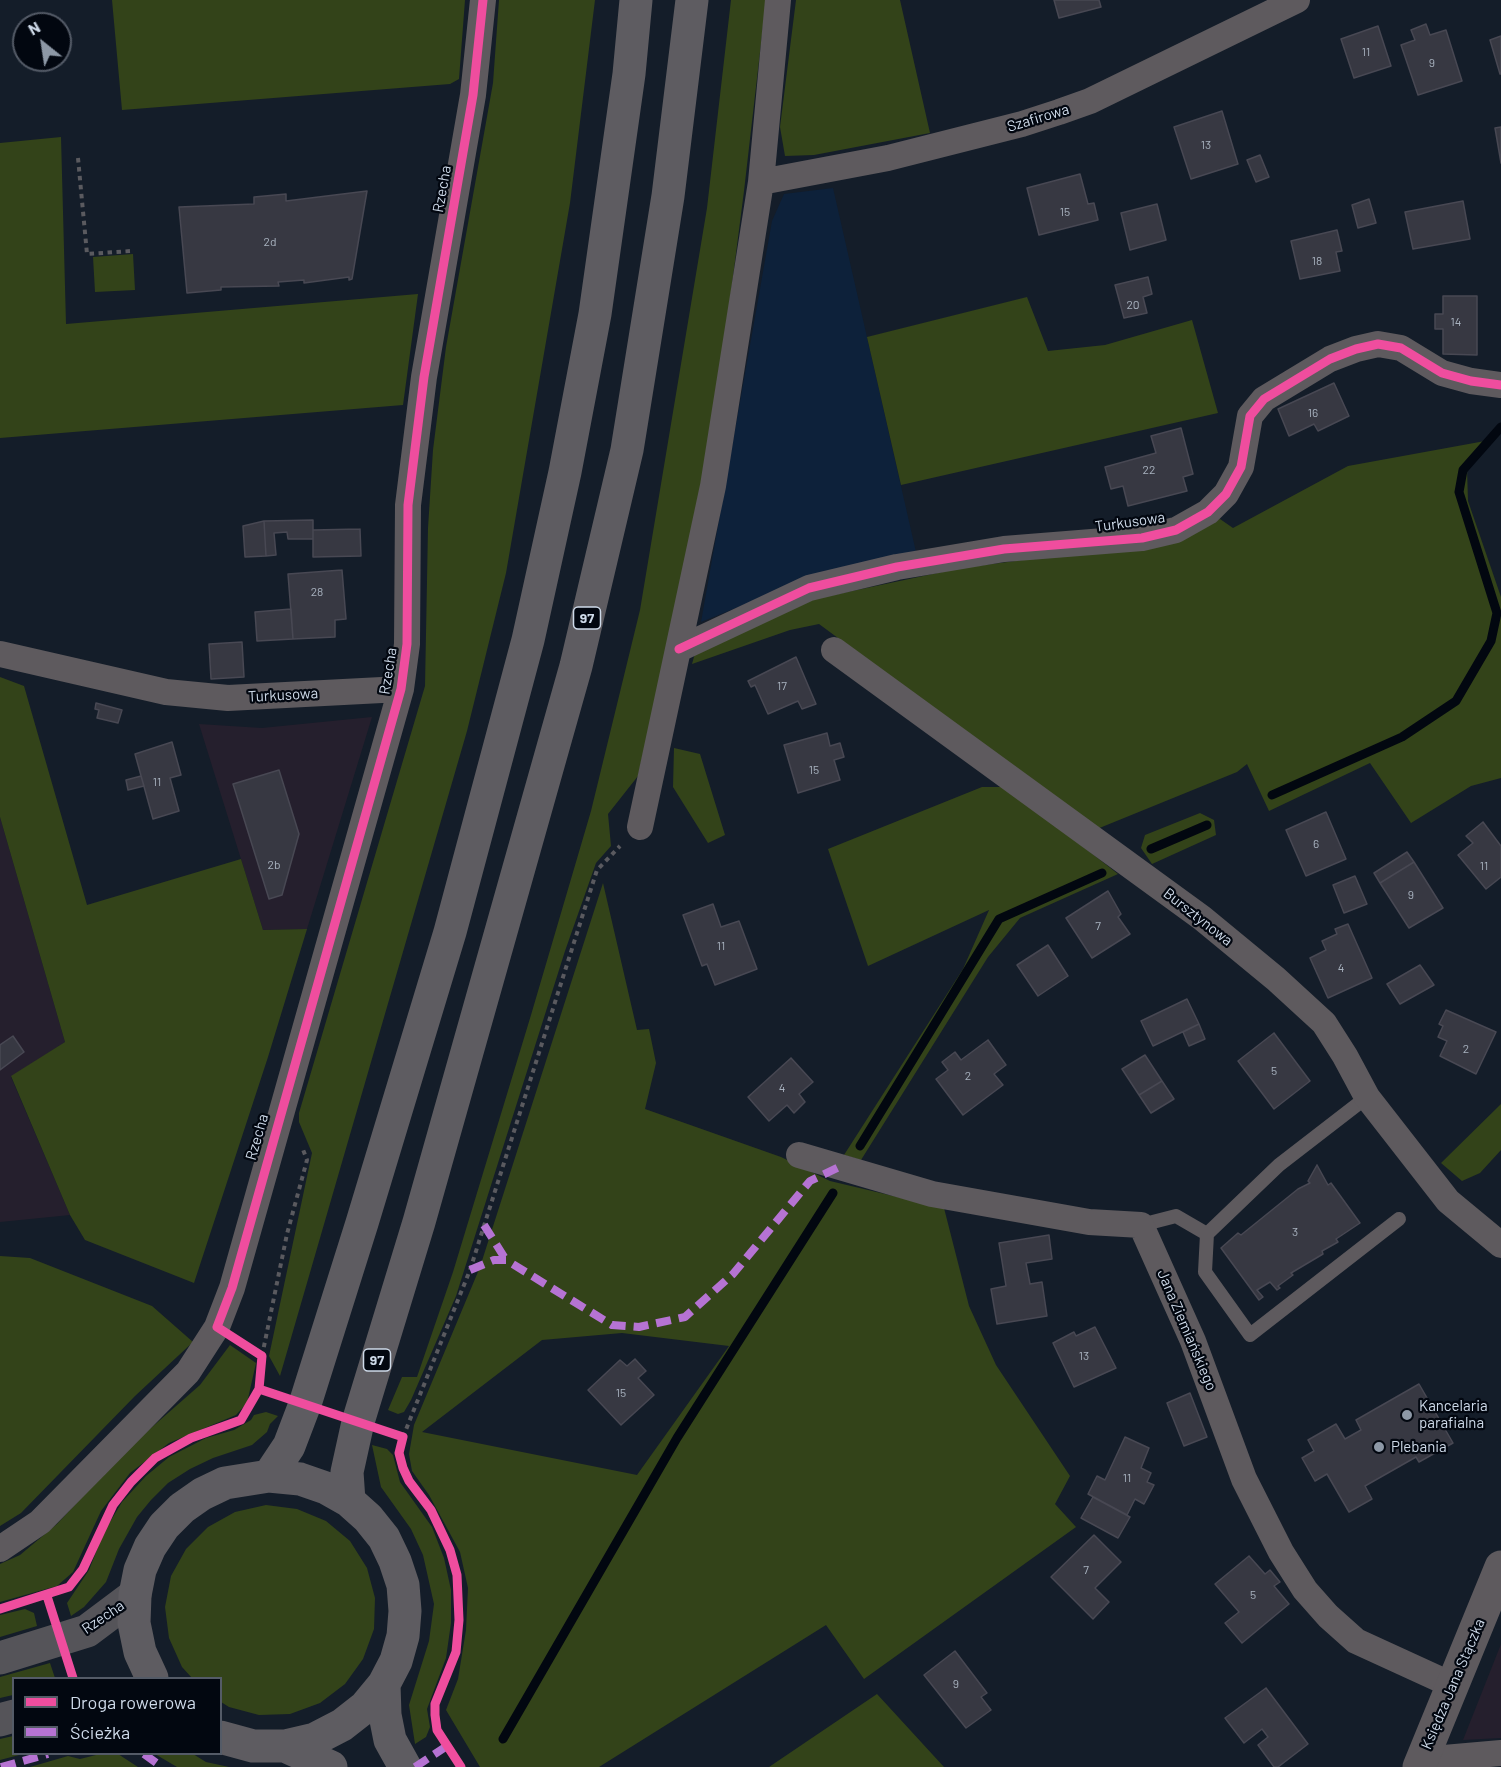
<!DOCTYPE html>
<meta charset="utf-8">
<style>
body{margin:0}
#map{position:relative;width:1501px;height:1767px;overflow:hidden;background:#141d29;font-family:Barlow,sans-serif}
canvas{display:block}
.legend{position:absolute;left:12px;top:1677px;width:210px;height:78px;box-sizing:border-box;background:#020710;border:2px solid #545b67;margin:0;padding:8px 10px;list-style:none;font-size:18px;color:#cedae9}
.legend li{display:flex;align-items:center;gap:12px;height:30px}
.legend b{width:30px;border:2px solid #545b67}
.north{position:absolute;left:12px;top:12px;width:60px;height:60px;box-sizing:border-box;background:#020710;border:2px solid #545b67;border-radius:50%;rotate:330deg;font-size:16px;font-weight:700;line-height:24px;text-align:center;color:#cedae9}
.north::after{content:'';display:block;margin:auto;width:21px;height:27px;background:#8d98a6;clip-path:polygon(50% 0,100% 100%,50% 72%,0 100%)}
</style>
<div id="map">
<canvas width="1501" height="1767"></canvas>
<ul class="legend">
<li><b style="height:8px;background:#ef4d9e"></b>Droga rowerowa</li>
<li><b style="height:8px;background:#b673d3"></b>Ścieżka</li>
</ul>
<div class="north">N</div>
</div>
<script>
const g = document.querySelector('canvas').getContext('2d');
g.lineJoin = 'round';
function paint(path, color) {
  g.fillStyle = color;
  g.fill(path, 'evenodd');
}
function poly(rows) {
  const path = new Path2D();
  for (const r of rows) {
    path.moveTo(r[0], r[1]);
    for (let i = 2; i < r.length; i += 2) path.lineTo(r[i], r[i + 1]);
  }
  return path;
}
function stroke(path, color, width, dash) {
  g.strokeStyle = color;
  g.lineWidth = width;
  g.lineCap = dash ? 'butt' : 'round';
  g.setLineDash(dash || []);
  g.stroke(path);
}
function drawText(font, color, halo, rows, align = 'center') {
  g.font = font + ' Barlow,sans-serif';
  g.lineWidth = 4.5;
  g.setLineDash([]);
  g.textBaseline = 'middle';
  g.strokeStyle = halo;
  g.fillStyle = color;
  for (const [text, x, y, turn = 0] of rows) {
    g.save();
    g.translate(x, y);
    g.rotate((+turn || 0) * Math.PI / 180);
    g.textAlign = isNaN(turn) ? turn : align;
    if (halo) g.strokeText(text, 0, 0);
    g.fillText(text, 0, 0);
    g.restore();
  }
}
const commercial = poly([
 [372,717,307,929,263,930,199,724,262,728],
 [0,817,65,1042,11,1077,70,1215,0,1222],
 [1501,1644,1501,1738,1463,1740]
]);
const built = poly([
 [833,188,916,552,781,590,701,622,772,221,784,194]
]);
const green = poly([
 [112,0,465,0,459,79,450,84,122,110],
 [499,0,595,0,570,203,506,573,467,731,280,1376,269,1356,312,1153,299,1122,299,1113,425,686,428,528,433,450,446,347,493,83],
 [731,0,766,0,744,191,721,370,693,531,638,776,608,814,611,846,596,863,565,951,456,1296,411,1400,404,1412,398,1414,388,1410,402,1377,417,1377,453,1272,531,1015,591,811,640,610,707,208],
 [796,0,900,0,930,133,814,155,785,156,780,127],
 [61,137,66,324,418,294,403,405,0,438,0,143],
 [133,254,135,290,95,292,93,257],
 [1027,297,1048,351,1105,345,1192,320,1218,413,901,485,867,337],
 [1485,441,1467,468,1468,501,1501,597,1501,778,1471,786,1411,823,1370,763,1269,811,1247,764,1237,772,1097,829,819,624,790,630,692,664,697,646,805,601,961,568,1163,542,1220,519,1233,528,1348,466],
 [0,677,24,686,87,905,241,859,263,930,307,929,268,1057,194,1283,85,1240,70,1215,11,1076,65,1042,0,817],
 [674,748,700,754,725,835,708,843,673,787],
 [982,787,1007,787,1118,874,1020,918,988,957,861,1160,844,1155,963,969,989,910,868,966,828,849],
 [1200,813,1214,820,1216,835,1152,864,1141,848,1145,835],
 [603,883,637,1030,649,1029,656,1063,645,1109,781,1157,830,1181,944,1208,969,1306,996,1365,1070,1476,1055,1504,1076,1527,864,1679,826,1625,599,1767,480,1767,446,1710,458,1679,466,1630,468,1588,460,1552,429,1495,412,1471,409,1454,414,1425,480,1267],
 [622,1333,729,1346,637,1475,422,1432,542,1340],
 [1501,1104,1501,1150,1480,1173,1462,1181,1441,1163],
 [0,1256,30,1258,152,1306,193,1342,135,1396,21,1513,0,1526],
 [230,1345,256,1363,247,1403,236,1415,169,1443,130,1473,101,1511,73,1572,57,1586,0,1602,0,1564,20,1555,57,1524,127,1449,200,1385],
 [266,1412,278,1416,270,1424,267,1432,252,1445,213,1458,190,1469,168,1483,151,1500,137,1517,119,1549,106,1582,84,1607,71,1616,67,1603,89,1570,104,1532,122,1502,146,1476,169,1457,206,1438,234,1430,251,1420,254,1415],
 [372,1445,387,1449,393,1455,400,1482,432,1527,444,1558,451,1590,451,1623,446,1658,427,1709,430,1727,426,1737,415,1744,409,1705,429,1641,434,1604,423,1555,411,1529,381,1487],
 [266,1505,297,1509,326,1521,350,1541,367,1568,375,1598,374,1629,363,1659,345,1684,320,1703,290,1714,259,1715,229,1707,221,1702,220,1678,192,1678,182,1667,169,1638,165,1607,171,1576,186,1549,208,1527,235,1512],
 [25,1609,34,1613,37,1626,0,1637,0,1615],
 [50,1663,55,1678,14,1678,13,1695,0,1698,0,1677],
 [877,1694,944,1767,769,1767],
 [13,1736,14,1754,23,1754,0,1760,0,1739],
 [100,1754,118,1754,138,1767,30,1767,68,1756,80,1759],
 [155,1754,193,1754,206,1762,229,1767,177,1767]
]);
const stream = poly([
 [1272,795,1402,737,1456,701,1491,641,1497,613,1459,492,1463,470,1501,427],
 [1151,849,1207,825],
 [860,1146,999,919,1102,873],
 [503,1739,677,1438,833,1193]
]);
const building = poly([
 [1054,0,1099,0,1101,7,1059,18,1054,0],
 [1426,24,1430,35,1446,30,1462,81,1418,95,1401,45,1415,40,1411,30,1426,24],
 [1378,26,1391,66,1354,78,1341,39,1378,26],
 [1501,36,1501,74,1500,74,1490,40,1501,36],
 [1222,111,1238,164,1191,179,1174,127,1222,111],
 [1501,127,1501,163,1495,128,1501,127],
 [1260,155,1269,177,1256,182,1247,160,1260,155],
 [1080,174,1088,204,1094,203,1098,220,1039,235,1027,188,1080,174],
 [367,191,352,279,349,280,349,277,304,283,304,280,278,282,279,286,221,287,221,290,187,293,179,207,254,204,254,197,286,194,286,201,367,191],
 [1369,199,1376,223,1358,228,1352,205,1369,199],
 [1463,201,1470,239,1413,249,1405,212,1463,201],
 [1157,204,1166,240,1130,250,1121,213,1157,204],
 [1337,230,1342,251,1336,252,1340,271,1300,279,1291,241,1337,230],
 [1148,277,1152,294,1143,297,1147,313,1124,318,1115,285,1148,277],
 [1443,296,1477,296,1477,355,1443,354,1443,329,1435,329,1435,314,1443,314,1443,296],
 [1334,383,1349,416,1318,431,1314,424,1289,436,1278,409,1334,383],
 [1181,428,1193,474,1183,477,1187,491,1128,506,1123,486,1111,489,1105,467,1156,453,1151,436,1181,428],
 [313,520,313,539,288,539,287,532,274,533,276,555,266,556,264,521,313,520],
 [264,521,266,556,245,557,243,526,264,521],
 [360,529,361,556,313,557,313,530,360,529],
 [342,570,346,619,335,620,335,637,293,639,288,574,342,570],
 [291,609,293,639,257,641,255,612,291,609],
 [242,642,244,677,211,679,209,644,242,642],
 [796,657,816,704,802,709,798,701,768,714,755,685,751,687,748,681,796,657],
 [96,703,122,710,118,723,97,718,99,710,95,709,96,703],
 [827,733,830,746,840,743,844,757,834,760,840,780,798,793,784,745,827,733],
 [172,742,181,775,170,778,179,811,153,819,135,754,172,742],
 [279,770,299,834,282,895,269,899,233,784,279,770],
 [141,776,144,786,128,790,126,780,141,776],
 [1326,812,1346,859,1306,876,1286,830,1326,812],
 [1483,822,1501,846,1501,877,1486,889,1458,855,1473,843,1466,836,1483,822],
 [1407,852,1414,862,1380,883,1374,873,1407,852],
 [1414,862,1443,908,1409,928,1380,883,1414,862],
 [1355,876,1367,904,1344,913,1333,885,1355,876],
 [1108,891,1121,914,1118,917,1130,934,1092,958,1066,918,1108,891],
 [713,904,721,927,739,921,757,969,715,985,707,964,702,966,683,915,713,904],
 [1348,924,1372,978,1328,998,1310,958,1326,950,1322,941,1337,934,1335,929,1348,924],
 [1048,945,1068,976,1038,996,1017,965,1048,945],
 [1420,965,1434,985,1400,1004,1387,984,1420,965],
 [1187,999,1199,1024,1153,1046,1141,1021,1187,999],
 [1446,1010,1496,1032,1476,1074,1440,1056,1447,1041,1438,1037,1443,1026,1439,1024,1446,1010],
 [1199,1024,1205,1039,1189,1046,1183,1032,1199,1024],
 [1274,1033,1310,1081,1274,1109,1238,1061,1274,1033],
 [13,1036,24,1052,0,1070,0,1045,13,1036],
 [988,1040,1006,1065,994,1074,1003,1085,963,1115,936,1079,948,1070,942,1062,955,1052,961,1060,988,1040],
 [1145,1055,1162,1081,1139,1095,1122,1069,1145,1055],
 [791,1058,813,1082,799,1094,805,1102,794,1113,787,1105,769,1121,748,1097,791,1058],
 [1162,1081,1174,1099,1151,1113,1139,1095,1162,1081],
 [1317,1165,1328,1185,1331,1183,1360,1223,1336,1239,1338,1242,1322,1251,1323,1254,1291,1273,1293,1275,1278,1286,1280,1288,1277,1290,1270,1282,1257,1290,1263,1297,1259,1300,1221,1248,1238,1233,1241,1235,1246,1231,1298,1189,1310,1183,1308,1181,1317,1165],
 [1049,1235,1052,1259,1026,1263,1030,1284,1042,1282,1047,1316,997,1324,991,1289,1006,1286,999,1243,1049,1235],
 [1095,1327,1116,1368,1074,1387,1053,1343,1074,1332,1076,1336,1095,1327],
 [635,1359,646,1371,638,1378,654,1395,621,1425,588,1390,620,1360,627,1366,635,1359],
 [1419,1384,1453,1443,1419,1462,1416,1457,1365,1486,1372,1499,1349,1512,1327,1474,1315,1481,1302,1458,1314,1451,1308,1440,1336,1424,1345,1439,1361,1430,1356,1420,1419,1384],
 [1190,1393,1207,1437,1184,1446,1167,1403,1190,1393],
 [1125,1437,1149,1448,1141,1468,1151,1473,1147,1482,1154,1485,1144,1504,1135,1499,1127,1515,1088,1494,1097,1476,1105,1480,1125,1437],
 [1093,1497,1130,1517,1118,1538,1081,1518,1093,1497],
 [1094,1535,1121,1562,1095,1588,1109,1602,1093,1619,1051,1577,1094,1535],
 [1249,1556,1265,1574,1270,1570,1280,1582,1274,1586,1289,1604,1242,1643,1225,1623,1239,1612,1215,1584,1249,1556],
 [955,1651,987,1693,981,1697,991,1710,966,1728,924,1675,955,1651],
 [1266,1688,1308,1744,1278,1767,1274,1767,1258,1745,1268,1737,1262,1729,1244,1743,1225,1718,1266,1688]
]);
const path = poly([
 [78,158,87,254,131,251],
 [262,1356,287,1234,307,1160,302,1147],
 [403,1437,470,1270,597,870,620,846]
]);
const service = poly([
 [1141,1225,1176,1216,1207,1234,1279,1165,1367,1097],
 [1207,1234,1205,1272,1250,1335,1399,1219]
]);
const minor = poly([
 [761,182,888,158,1022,124,1059,112,1090,101,1297,0],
 [679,649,809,588,897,567,1004,549,1142,538,1176,530,1208,512,1226,494,1241,467,1250,416,1264,399,1330,359,1356,349,1378,344,1401,348,1442,373,1471,381,1501,385],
 [834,650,1202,918,1276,979,1324,1023,1345,1056,1367,1097,1448,1201,1501,1245],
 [0,654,166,692,228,698,401,689],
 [640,827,713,486,761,182,778,0],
 [799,1155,932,1194,1089,1222,1141,1225,1193,1341,1244,1479,1281,1552,1305,1590,1328,1616,1356,1641,1452,1685],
 [0,1549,40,1522,188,1372,217,1327,232,1288,401,689,407,644,408,505,424,377,473,95,483,0],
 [1421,1760,1501,1753]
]);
const tertiary = poly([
 [1419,1767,1501,1567]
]);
const secondary = poly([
 [0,1658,87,1631,135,1595],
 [0,1720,14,1716]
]);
const primary = poly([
 [269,1476,289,1446,305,1404,362,1223,450,932,528,640,565,472,595,314,629,74,636,0],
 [349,1501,347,1472,358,1422,419,1222,576,666,627,450,668,196,692,0],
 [152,1678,140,1652,134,1623,135,1595,140,1570,150,1547,164,1526,182,1508,202,1494,225,1483,269,1476,300,1479,326,1488,349,1501,368,1518,384,1538,395,1561,403,1585,405,1611,403,1636,396,1661,384,1684,365,1707,342,1725,315,1739,285,1746,253,1746,220,1737],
 [384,1684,385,1715,390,1740,405,1767],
 [285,1746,331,1767]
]);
const quiet = poly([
 [484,1225,506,1260],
 [470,1270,494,1260,506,1260,612,1325,639,1327,685,1317,733,1274,810,1181,839,1167],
 [144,1754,162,1767],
 [1,1767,48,1754],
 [415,1767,447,1746]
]);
const cycleway = poly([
 [679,649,809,588,897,567,1004,549,1142,538,1176,530,1208,512,1226,494,1241,467,1250,416,1264,399,1330,359,1356,349,1378,344,1401,348,1442,373,1471,381,1501,385],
 [259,1389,403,1437,399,1453,403,1468,409,1481,431,1510,450,1550,457,1575,459,1620,456,1652,435,1704,435,1715,437,1730,461,1767],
 [47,1596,73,1678],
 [0,1609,69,1587,83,1569,113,1505,131,1482,155,1458,191,1438,241,1420,259,1389,262,1356,217,1327,232,1288,401,689,407,644,408,505,424,377,473,95,483,0]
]);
const markers = [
 [1407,1415,6,"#8d98a6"],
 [1379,1447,6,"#8d98a6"]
];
const numberNames = [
 ["11",1366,52],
 ["9",1432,63],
 ["13",1206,145],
 ["15",1065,212],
 ["2d",270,242],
 ["18",1317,261],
 ["20",1133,305],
 ["14",1456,322],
 ["16",1313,413],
 ["22",1149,470],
 ["28",317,592],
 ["17",782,686],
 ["15",814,770],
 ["11",157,782],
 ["6",1316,844],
 ["2b",274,865],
 ["11",1484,866],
 ["9",1411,895],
 ["7",1098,926],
 ["11",721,946],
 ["4",1341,968],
 ["2",1466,1049],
 ["5",1274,1071],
 ["2",968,1076],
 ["4",782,1088],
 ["3",1295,1232],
 ["13",1084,1356],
 ["15",621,1393],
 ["11",1127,1478],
 ["7",1086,1570],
 ["5",1253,1595],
 ["9",956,1684]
];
const shields = [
 [587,618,27],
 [377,1360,27]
];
const shieldNames = [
 ["97",587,618],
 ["97",377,1360]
];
const streetNames = [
 ["Szafirowa",1038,118,-17],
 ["Rzecha",442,189,-80],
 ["Turkusowa",1130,522,-8],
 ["Rzecha",388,671,-81],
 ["Turkusowa",283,695,-3],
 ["Bursztynowa",1198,917,38],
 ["Rzecha",257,1137,-74],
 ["Jana Ziemiańskiego",1187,1330,67],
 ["Rzecha",103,1617,-34],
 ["Księdza Jana Stączka",1453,1684,-67]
];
const poiNames = [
 ["Kancelaria",1419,1406],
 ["parafialna",1419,1423],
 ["Plebania",1391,1447]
];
paint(commercial, '#251f2d');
paint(built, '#0d213a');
paint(green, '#334319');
stroke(stream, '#020710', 9);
paint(building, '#373842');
stroke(building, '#484853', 1.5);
stroke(path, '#5a5a5f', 4, [4.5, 4.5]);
stroke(service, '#5e5a5e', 14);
stroke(minor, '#5e5a5e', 26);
stroke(tertiary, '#5e5a5e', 33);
stroke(secondary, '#555459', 33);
stroke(primary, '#5e5c61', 33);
stroke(quiet, '#b673d3', 8, [15, 8]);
stroke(cycleway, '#ef4d9e', 9);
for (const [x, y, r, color] of markers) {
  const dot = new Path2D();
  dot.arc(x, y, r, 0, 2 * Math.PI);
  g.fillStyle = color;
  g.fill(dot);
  stroke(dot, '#020710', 2);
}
drawText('12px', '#a8b2bf', null, numberNames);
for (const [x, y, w] of shields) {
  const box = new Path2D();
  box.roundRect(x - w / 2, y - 11, w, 22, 4.5);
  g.fillStyle = '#020710';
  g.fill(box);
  stroke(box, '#cedae9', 1.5);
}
drawText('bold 14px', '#cedae9', null, shieldNames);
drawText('15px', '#cedae9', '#020710', streetNames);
drawText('15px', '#cedae9', '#020710', poiNames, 'left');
</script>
